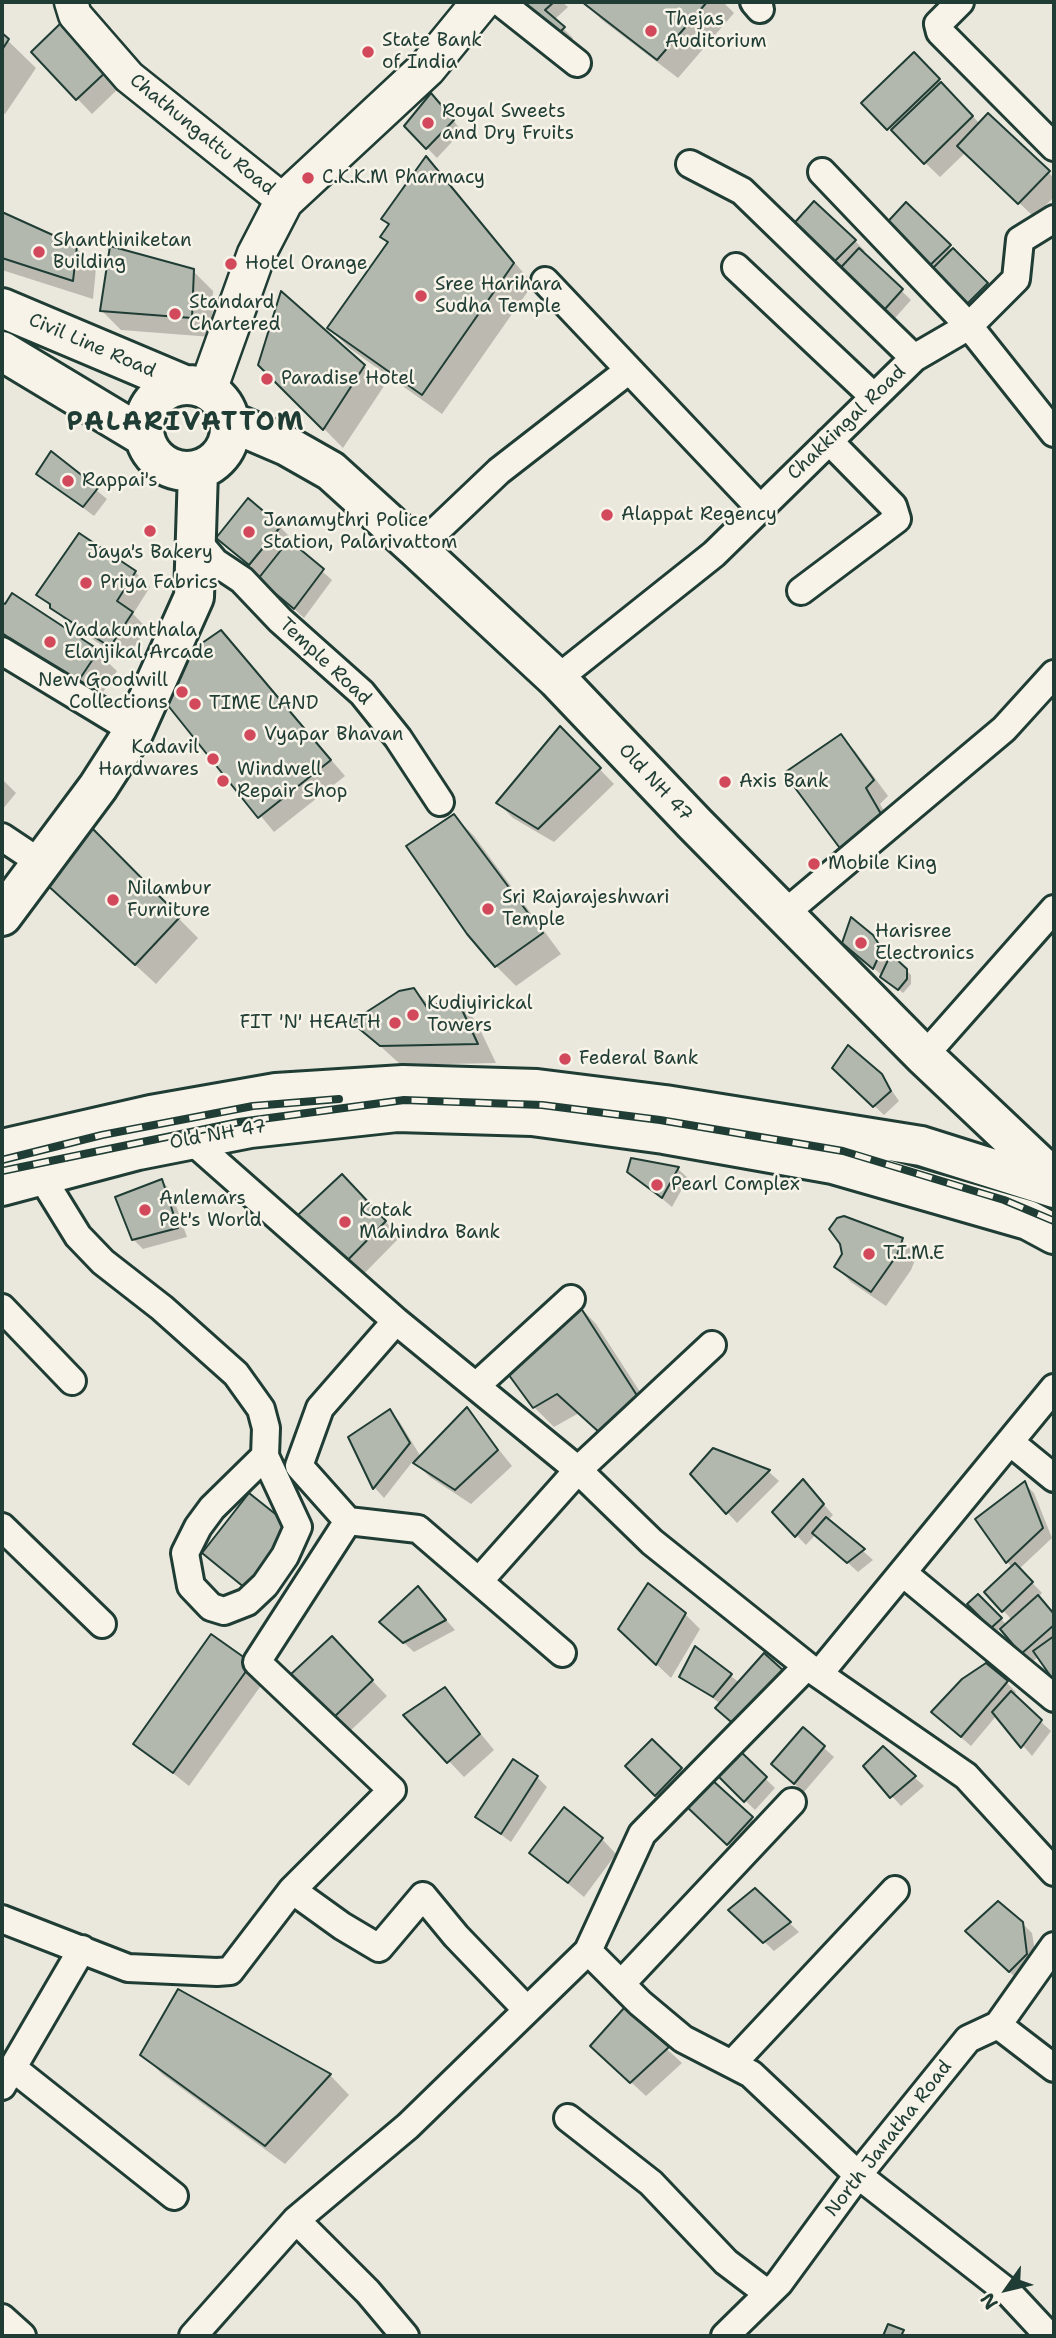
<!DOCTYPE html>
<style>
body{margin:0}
#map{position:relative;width:1056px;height:2338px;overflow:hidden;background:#eae8dd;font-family:"Shantell Sans",sans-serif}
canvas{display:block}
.frame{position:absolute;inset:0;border:4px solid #1f3d34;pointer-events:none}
.north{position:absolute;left:972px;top:2254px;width:70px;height:70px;-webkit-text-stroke:5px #f7f3e8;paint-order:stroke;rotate:236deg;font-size:19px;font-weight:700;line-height:28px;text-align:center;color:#1f3d34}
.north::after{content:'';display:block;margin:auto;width:24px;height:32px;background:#1f3d34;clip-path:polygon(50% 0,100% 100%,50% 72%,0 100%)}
</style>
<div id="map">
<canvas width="1056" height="2338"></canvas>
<div class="frame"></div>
<div class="north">N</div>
</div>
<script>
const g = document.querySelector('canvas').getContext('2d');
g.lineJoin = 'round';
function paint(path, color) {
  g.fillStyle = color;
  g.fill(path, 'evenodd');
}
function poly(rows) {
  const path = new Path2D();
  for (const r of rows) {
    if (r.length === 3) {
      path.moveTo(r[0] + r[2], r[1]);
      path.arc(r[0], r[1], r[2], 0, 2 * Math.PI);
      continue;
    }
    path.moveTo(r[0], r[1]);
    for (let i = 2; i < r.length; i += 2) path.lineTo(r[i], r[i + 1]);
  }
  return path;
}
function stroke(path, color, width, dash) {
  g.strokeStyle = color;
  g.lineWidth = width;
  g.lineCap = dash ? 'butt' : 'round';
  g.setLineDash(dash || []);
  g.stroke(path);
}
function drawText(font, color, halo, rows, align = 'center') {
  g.font = font + ' "Shantell Sans",sans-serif';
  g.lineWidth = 5;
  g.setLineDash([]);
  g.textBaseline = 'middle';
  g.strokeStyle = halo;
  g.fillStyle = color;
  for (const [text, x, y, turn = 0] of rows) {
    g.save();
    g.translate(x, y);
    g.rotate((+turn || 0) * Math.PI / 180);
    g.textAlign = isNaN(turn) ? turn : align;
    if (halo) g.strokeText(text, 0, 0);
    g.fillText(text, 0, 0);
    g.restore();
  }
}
const shadow = poly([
 [515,2,562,2,568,7,554,20,573,38,566,46],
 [584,2,723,2,734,13,678,78,602,20],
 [63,24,122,85,92,114,33,52],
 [2,35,36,68,5,114,2,112],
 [914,54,980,124,988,115,1054,178,1054,197,1034,217,966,152,940,177,863,103],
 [440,105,462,131,437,158,406,126],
 [426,159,533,284,442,414,349,348,329,328,389,243,390,225,384,219],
 [906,205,996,294,976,314,883,229],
 [2,214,76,248,96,268,93,299,2,270],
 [801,239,855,241,865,251,862,253,911,300,887,327],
 [193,271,213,291,212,337,121,330,102,311],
 [260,364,364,366,384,386,343,448],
 [51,453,107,499,94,516,38,474],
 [248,501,280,527,290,537,287,541,332,580,304,618,228,547],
 [53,570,135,572,150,587,133,614,147,628,125,661,67,622,38,595],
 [2,604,97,652,117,671,97,701,2,638],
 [221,632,345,776,274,832,164,698],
 [560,728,614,784,554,842,513,818,498,803],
 [840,736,855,751,888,796,880,804,897,834,859,865],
 [2,779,16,793,2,810],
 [454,816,474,836,561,954,516,986,496,966],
 [89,828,198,938,156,984,67,902],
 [871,936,911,975,911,984,903,993,844,943],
 [414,989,432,1008,456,1001,476,1021,496,1063,401,1065,354,1022],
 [834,1068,881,1075,899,1101,884,1115],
 [632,1160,678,1169,688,1178,672,1207,629,1171],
 [342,1176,400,1237,348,1290],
 [162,1181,171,1191,187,1237,143,1249,133,1239],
 [902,1240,917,1255,911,1270,886,1306,851,1282,836,1267],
 [577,1304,596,1324,657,1418,621,1452,579,1413,554,1427,534,1407],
 [467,1410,512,1466,471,1504,430,1477,413,1461,384,1498,375,1488,351,1438,390,1411,399,1421,421,1457],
 [714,1451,769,1472,779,1481,737,1523,692,1474],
 [1025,1484,1034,1493,1052,1538,1019,1569,1042,1593,1038,1597,1054,1615,1054,1678,1039,1656,1032,1662,1001,1628,997,1631,969,1604,978,1596,1007,1625,1012,1620,986,1592,1012,1568,977,1519],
 [813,1492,833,1515,828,1520,873,1560,858,1572,816,1534,806,1545,774,1512],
 [291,1529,306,1544,261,1602,204,1553],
 [427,1598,455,1630,414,1652,392,1632],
 [685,1614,700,1629,671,1678,635,1644],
 [696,1649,740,1683,721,1704,681,1676],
 [346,1653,387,1696,348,1733,292,1675],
 [251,1665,265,1680,189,1786,135,1743],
 [1006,1682,1016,1692,1013,1696,1051,1731,1032,1756,997,1715,971,1746,943,1722],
 [445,1690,494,1750,464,1777,406,1716],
 [803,1729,834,1757,804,1792,783,1774],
 [652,1741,690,1779,666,1804,628,1766],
 [738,1752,775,1788,755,1810,717,1773],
 [537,1777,547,1787,511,1842,477,1817],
 [914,1777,924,1786,901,1806,892,1796],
 [711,1781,761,1828,738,1853,698,1816],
 [602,1839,616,1854,584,1897,531,1853],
 [755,1890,799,1932,774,1951,731,1910],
 [1022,1923,1032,1933,1037,1964,1019,1981,967,1931],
 [624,2010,682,2063,646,2096,608,2061],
 [142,2054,330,2075,349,2095,285,2164,162,2074]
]);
const building = poly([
 [513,2,554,2,545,10,565,27,555,37,513,2],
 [582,2,707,2,657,60,582,2],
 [63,21,109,69,76,100,31,52,63,21],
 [2,33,9,39,2,50,2,33],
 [914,52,940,79,887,130,861,103,914,52],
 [941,82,973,116,924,164,891,130,941,82],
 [431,93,454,120,426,149,404,126,431,93],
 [988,113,1050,171,1018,204,957,146,988,113],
 [426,156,514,263,422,395,327,328,388,242,380,237,389,224,381,219,426,156],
 [814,201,856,240,830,266,789,229,814,201],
 [906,202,951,245,924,271,881,229,906,202],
 [2,212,77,246,73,281,2,258,2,212],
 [110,246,194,269,192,318,100,311,110,246],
 [859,248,903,289,876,319,832,277,859,248],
 [953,248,988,283,965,306,930,271,953,248],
 [281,291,365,365,323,430,258,365,281,291],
 [51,451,98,488,83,507,36,474,51,451],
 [248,498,281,526,249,565,216,538,248,498],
 [79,533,136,571,117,601,133,612,110,647,50,608,50,604,36,595,79,533],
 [289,540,324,569,294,609,258,579,289,540],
 [12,593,99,650,77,683,2,633,2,602,5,604,12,593],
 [221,630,331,760,258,818,162,698,176,661,221,630],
 [560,726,601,768,538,829,496,803,560,726],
 [841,734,874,780,866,788,884,819,842,851,784,773,841,734],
 [454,814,543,933,495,967,467,934,406,846,454,814],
 [89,825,180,917,135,965,45,883,89,825],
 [851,917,873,935,882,949,873,969,842,943,851,917],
 [894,957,907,969,907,979,898,990,880,977,888,960,894,957],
 [414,988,428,1009,446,999,457,999,478,1044,380,1046,351,1022,399,991,414,988],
 [848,1045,882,1074,891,1091,873,1107,832,1068,848,1045],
 [631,1158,679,1167,662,1198,627,1172,631,1158],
 [342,1174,386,1221,332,1276,284,1228,342,1174],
 [162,1179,178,1228,132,1240,115,1197,162,1179],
 [844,1216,903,1238,897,1255,871,1292,834,1267,842,1254,840,1244,829,1229,837,1218,844,1216],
 [577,1302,638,1397,600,1433,557,1394,533,1408,503,1367,577,1302],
 [467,1407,498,1450,455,1490,413,1463,467,1407],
 [390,1409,410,1443,373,1489,348,1437,390,1409],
 [713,1448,770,1470,726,1514,690,1474,713,1448],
 [803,1479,824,1504,795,1537,772,1512,803,1479],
 [1025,1481,1043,1528,1006,1563,975,1519,1025,1481],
 [249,1493,293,1528,245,1588,202,1553,249,1493],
 [826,1517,865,1549,847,1563,812,1533,826,1517],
 [1015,1563,1033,1582,1002,1612,984,1592,1015,1563],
 [648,1583,686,1613,656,1665,618,1629,648,1583],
 [418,1586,446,1620,403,1643,379,1622,418,1586],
 [978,1594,1002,1618,991,1628,967,1604,978,1594],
 [1038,1595,1054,1614,1054,1625,1021,1654,1000,1629,1038,1595],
 [211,1634,252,1663,173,1773,133,1744,211,1634],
 [332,1636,373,1680,332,1719,290,1675,332,1636],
 [1054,1636,1054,1681,1033,1651,1054,1636],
 [695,1646,732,1674,713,1697,679,1677,695,1646],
 [764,1653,785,1672,737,1727,715,1708,764,1653],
 [986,1663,1008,1681,961,1737,931,1712,962,1679,986,1663],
 [445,1687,480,1734,447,1763,403,1715,445,1687],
 [1011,1691,1042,1720,1021,1748,992,1712,1011,1691],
 [803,1727,825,1746,794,1784,771,1764,803,1727],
 [652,1739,682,1768,655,1796,625,1766,652,1739],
 [883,1746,916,1776,890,1798,863,1766,883,1746],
 [738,1749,767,1777,744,1802,715,1773,738,1749],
 [513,1759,538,1776,501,1834,475,1817,513,1759],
 [711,1779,753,1817,727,1845,686,1806,711,1779],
 [564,1807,603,1838,568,1883,529,1853,564,1807],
 [755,1888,791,1922,763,1943,728,1910,755,1888],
 [998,1901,1023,1922,1027,1954,1009,1972,965,1931,998,1901],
 [178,1989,331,2074,265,2146,140,2055,178,1989],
 [624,2008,669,2047,630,2083,590,2046,624,2008],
 [888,2324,904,2330,901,2336,883,2336,888,2324]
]);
const minor = poly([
 [500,2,577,63],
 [754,2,760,9],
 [960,2,938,24,940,32,1054,147],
 [690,164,742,191,914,358],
 [822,172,969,326,1054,433],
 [736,267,874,397],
 [545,281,760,508],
 [195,538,215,562,242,580,280,620,362,693,398,738,440,802],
 [417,549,499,471,629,370],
 [801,591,897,519,893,506,829,441],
 [2,651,134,731],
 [557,679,714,554,914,358,969,326,1016,279,1020,240,1054,219],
 [2,837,41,863],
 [784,914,1004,729,1054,674],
 [924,1056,1054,909],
 [191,1140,396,1321,578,1470,652,1542,807,1666,966,1776,1054,1872],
 [41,1176,78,1236,103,1262,162,1308,236,1374,261,1409,266,1428,265,1456,298,1527,285,1556,265,1585,247,1602,224,1611,211,1607,191,1586,185,1553,198,1527,212,1508,265,1456],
 [2,1308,72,1381],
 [476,1386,571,1299],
 [1010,1442,1054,1478],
 [348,1521,418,1529,562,1653],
 [2,1527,102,1624],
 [903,1573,1054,1698],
 [479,1581,578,1470,712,1345],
 [819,1674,1054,1388],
 [292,1890,392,1790,257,1662,348,1521,299,1466,320,1408,396,1321],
 [2,1919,128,1968,217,1972,230,1971,292,1890,342,1926,379,1948,423,1896,456,1936,527,2010],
 [588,1951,640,2003,683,2039,751,2074,858,2175,1009,2293,1049,2336],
 [621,1984,792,1802],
 [998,2025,1054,2068],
 [732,2064,895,1890],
 [14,2069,174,2196],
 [2,2086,82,1949],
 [568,2118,651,2183,726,2262,767,2293],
 [296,2220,408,2126,588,1951,642,1834,807,1666],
 [2,2318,22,2336],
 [193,2336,296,2220,368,2292,405,2336],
 [725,2336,779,2283,858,2175,968,2039,998,2025,1054,1946]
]);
const tertiary = poly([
 [71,2,75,15,129,77,284,201]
]);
const secondary = poly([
 [208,389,256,255,284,201,427,68,481,2]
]);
const primary = poly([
 [2,308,182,384],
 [2,351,143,436],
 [187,428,43],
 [231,422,287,446,331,471,417,549,557,679,695,824,924,1056,1054,1179],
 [2,916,98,787,134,731,194,597,198,471],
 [2,1149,151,1115,276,1093,403,1085,537,1089,665,1105,921,1146,1054,1188],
 [2,1186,138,1150,250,1128,397,1112,532,1116,664,1134,833,1164,1028,1220,1054,1234]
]);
const rail = poly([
 [2,1160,102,1135,253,1106,339,1099],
 [2,1171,239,1122,404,1100,542,1105,660,1120,843,1151,1004,1200,1054,1221]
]);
const markers = [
 [651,31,7,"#d1495b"],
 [368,52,7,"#d1495b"],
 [428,123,7,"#d1495b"],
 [308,178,7,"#d1495b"],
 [39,252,7,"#d1495b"],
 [231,264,7,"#d1495b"],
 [421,296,7,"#d1495b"],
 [175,314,7,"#d1495b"],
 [267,379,7,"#d1495b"],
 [68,481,7,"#d1495b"],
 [607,515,7,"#d1495b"],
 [150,531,7,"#d1495b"],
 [249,532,7,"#d1495b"],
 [86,583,7,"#d1495b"],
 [50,642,7,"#d1495b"],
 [182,692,7,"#d1495b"],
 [195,704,7,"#d1495b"],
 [250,735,7,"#d1495b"],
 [213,759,7,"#d1495b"],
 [223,781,7,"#d1495b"],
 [725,782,7,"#d1495b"],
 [814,864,7,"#d1495b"],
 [113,900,7,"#d1495b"],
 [488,909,7,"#d1495b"],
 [861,943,7,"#d1495b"],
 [413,1015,7,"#d1495b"],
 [395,1023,7,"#d1495b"],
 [565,1059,7,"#d1495b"],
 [657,1185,7,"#d1495b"],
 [145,1210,7,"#d1495b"],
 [345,1222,7,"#d1495b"],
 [869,1254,7,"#d1495b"]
];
const poiNames = [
 ["Thejas",665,20],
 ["Auditorium",665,42],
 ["State Bank",382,41],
 ["of India",382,63],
 ["Royal Sweets",442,112],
 ["and Dry Fruits",442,134],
 ["C.K.K.M Pharmacy",322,178],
 ["Shanthiniketan",53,241],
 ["Building",53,263],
 ["Hotel Orange",245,264],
 ["Sree Harihara",435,285],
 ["Sudha Temple",435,307],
 ["Standard",189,303],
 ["Chartered",189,325],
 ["Paradise Hotel",281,379],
 ["Rappai's",82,481],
 ["Alappat Regency",621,515],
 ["Janamythri Police",263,521],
 ["Station, Palarivattom",263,543],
 ["Jaya's Bakery",150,553,"center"],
 ["Priya Fabrics",100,583],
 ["Vadakumthala",64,631],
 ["Elanjikal Arcade",64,653],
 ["New Goodwill",168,681,"right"],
 ["Collections",168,703,"right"],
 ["TIME LAND",209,704],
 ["Vyapar Bhavan",264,735],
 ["Kadavil",199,748,"right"],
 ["Hardwares",199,770,"right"],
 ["Windwell",237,770],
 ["Repair Shop",237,792],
 ["Axis Bank",739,782],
 ["Mobile King",828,864],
 ["Nilambur",127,889],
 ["Furniture",127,911],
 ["Sri Rajarajeshwari",502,898],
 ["Temple",502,920],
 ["Harisree",875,932],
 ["Electronics",875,954],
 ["Kudiyirickal",427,1004],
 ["Towers",427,1026],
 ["FIT 'N' HEALTH",381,1023,"right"],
 ["Federal Bank",579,1059],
 ["Pearl Complex",671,1185],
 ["Anlemars",159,1199],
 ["Pet's World",159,1221],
 ["Kotak",359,1211],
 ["Mahindra Bank",359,1233],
 ["T.I.M.E",883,1254]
];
const streetNames = [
 ["Chathungattu Road",202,135,39],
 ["Civil Line Road",92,346,23],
 ["Chakkingal Road",847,423,-44],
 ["Temple Road",325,662,43],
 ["Old NH 47",655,783,47],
 ["Old NH 47",218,1135,-10],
 ["North Janatha Road",889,2139,-52]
];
const districtNames = [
 ["PALARIVATTOM",186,423]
];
paint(shadow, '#0003');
paint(building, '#b2b8ae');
stroke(building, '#1f3d34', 2);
stroke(minor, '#1f3d34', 32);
stroke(tertiary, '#1f3d34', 37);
stroke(secondary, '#1f3d34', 42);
stroke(primary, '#1f3d34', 44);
stroke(minor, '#f7f3e8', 26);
stroke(tertiary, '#f7f3e8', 32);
stroke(secondary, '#f7f3e8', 37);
stroke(primary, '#f7f3e8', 38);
stroke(rail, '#1f3d34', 8);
stroke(rail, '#f7f3e8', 5, [16]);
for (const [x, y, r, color] of markers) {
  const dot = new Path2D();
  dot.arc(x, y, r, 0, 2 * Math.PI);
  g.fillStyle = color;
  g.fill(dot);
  stroke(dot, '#f7f3e8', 2.5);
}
drawText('19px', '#1f3d34', '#f7f3e8', poiNames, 'left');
drawText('19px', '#1f3d34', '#f7f3e8', streetNames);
g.letterSpacing = '2px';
drawText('bold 26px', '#1f3d34', '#f7f3e8', districtNames);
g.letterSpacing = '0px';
</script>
